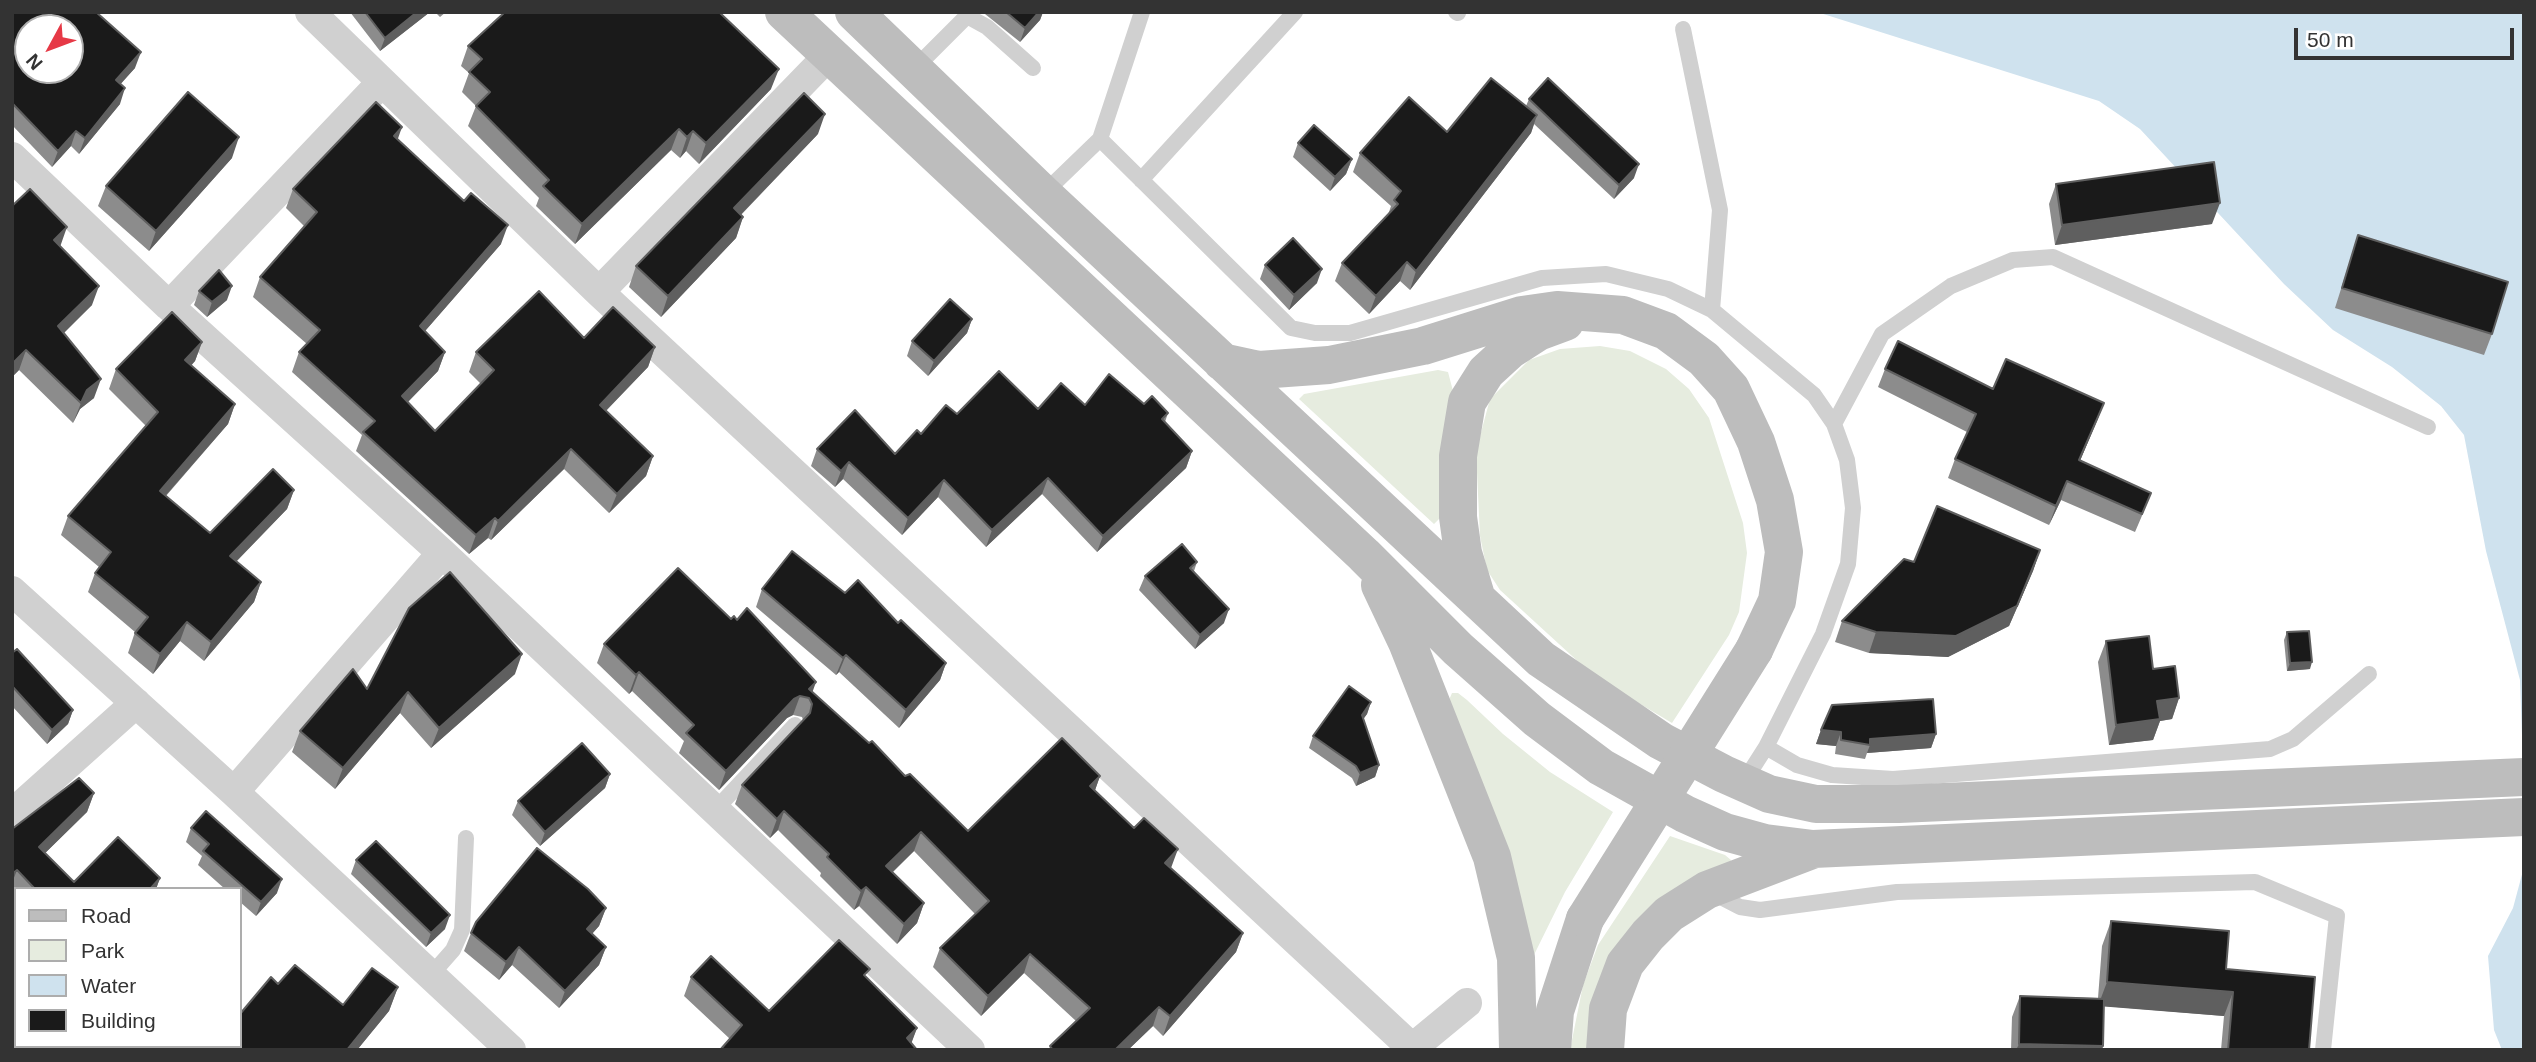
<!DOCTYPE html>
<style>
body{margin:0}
#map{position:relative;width:2536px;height:1062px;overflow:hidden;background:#fff;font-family:Arial,sans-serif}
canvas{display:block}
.frame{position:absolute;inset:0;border:14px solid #333;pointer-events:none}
.legend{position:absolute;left:14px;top:887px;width:228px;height:161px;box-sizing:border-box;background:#fff;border:2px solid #adadad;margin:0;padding:9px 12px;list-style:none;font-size:21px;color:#333}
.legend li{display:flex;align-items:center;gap:14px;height:35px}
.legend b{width:35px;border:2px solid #adadad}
.north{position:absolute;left:14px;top:14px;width:70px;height:70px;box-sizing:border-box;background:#fff;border:2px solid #adadad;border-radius:50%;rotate:229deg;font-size:19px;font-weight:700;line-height:28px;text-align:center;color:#333}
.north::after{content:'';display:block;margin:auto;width:24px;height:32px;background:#e63946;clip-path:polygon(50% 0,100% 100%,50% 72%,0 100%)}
.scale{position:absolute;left:2294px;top:28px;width:220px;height:32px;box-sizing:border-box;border:4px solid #333;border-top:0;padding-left:9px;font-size:21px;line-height:24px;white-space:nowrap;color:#333;-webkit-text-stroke:5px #fff;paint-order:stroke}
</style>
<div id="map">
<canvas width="2536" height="1062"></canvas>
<div class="frame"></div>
<ul class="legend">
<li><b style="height:9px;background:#bdbdbd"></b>Road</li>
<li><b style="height:19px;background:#e6ecdf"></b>Park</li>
<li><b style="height:19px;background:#cfe2ee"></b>Water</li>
<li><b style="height:19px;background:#1a1a1a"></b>Building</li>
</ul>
<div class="north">N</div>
<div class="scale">50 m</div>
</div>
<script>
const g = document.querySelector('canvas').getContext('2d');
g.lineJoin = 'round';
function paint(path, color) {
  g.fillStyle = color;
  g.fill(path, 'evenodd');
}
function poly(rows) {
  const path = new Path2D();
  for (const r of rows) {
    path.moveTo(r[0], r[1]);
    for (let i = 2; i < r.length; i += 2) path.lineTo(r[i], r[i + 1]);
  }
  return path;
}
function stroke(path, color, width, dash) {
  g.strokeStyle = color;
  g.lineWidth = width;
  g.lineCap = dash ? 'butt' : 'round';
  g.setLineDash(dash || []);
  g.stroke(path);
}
const green = poly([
 [1600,346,1630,351,1666,369,1689,389,1709,418,1743,523,1747,553,1739,612,1729,635,1672,723,1595,677,1500,590,1487,570,1480,536,1476,451,1490,399,1529,360,1560,349],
 [1438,370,1448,372,1453,391,1439,519,1434,524,1299,399,1304,394],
 [1452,693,1458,693,1467,700,1503,734,1550,772,1613,812,1565,892,1530,963,1449,700],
 [1670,836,1725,855,1731,860,1727,870,1680,890,1593,1050,1570,1050,1583,985,1598,945]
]);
const water = poly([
 [1817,12,2524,12,2524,791,2520,680,2486,551,2464,435,2441,406,2392,367,2333,330,2284,284,2140,129,2099,101],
 [2524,867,2524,1050,2502,1050,2494,1030,2488,956,2513,908]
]);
const lane = poly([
 [1456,12,1458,13],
 [1683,29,1720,210,1712,310],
 [914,69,967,16,987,27,1033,68],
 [1100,139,1291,328,1315,333,1350,333,1542,278,1606,274,1668,289,1712,310,1814,395,1834,424,1847,460,1853,508,1848,564,1823,634,1766,747,1743,783],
 [1141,180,1295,12],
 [1043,194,1100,139,1142,12],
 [1834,424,1882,334,1951,286,2013,260,2053,257,2428,427],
 [1766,747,1797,765,1832,775,1893,779,2270,749,2293,739,2369,674],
 [715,810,795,725],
 [1713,893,1740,907,1760,910,1897,892,2255,882,2337,916,2323,1050],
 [431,975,453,950,462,930,466,838]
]);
const street = poly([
 [310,12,599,292,1412,1048],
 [12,157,169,306,442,553,970,1050],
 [599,292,829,55],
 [169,306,382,82],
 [12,591,234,792,511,1050],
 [234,792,442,553],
 [12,814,136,703],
 [1410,1050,1467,1003]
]);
const secondary = poly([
 [784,12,1364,555,1458,649,1537,719,1601,767,1685,814,1725,832,1765,843,1813,849,2524,817],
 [854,12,1043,194,1541,659,1661,741,1724,774,1769,794,1816,804,1898,804,2524,777],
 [1222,362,1259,370,1329,365,1423,346,1522,315,1557,310,1623,315,1666,331,1704,359,1731,389,1756,442,1775,500,1784,552,1777,601,1754,650],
 [1380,585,1407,642,1492,857,1516,958,1518,1050],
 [1476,596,1463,553,1458,517,1458,456,1467,402,1486,372,1510,350,1538,332,1565,322],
 [1552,1050,1555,1011,1585,919],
 [1605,1050,1608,1009,1625,964,1648,935,1669,914,1707,890,1812,850]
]);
const secondaryBridge = poly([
 [1585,919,1754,650]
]);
const wall = poly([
 [12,12,135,68,120,84,120,104,79,154,71,146,52,167,12,125],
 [350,12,430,12,380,51],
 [435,12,446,12,440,17],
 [986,12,1043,12,1040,20,1020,42,985,14],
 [468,46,771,89,699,164,686,151,680,158,671,150,575,244,536,206,539,198,468,126,476,106,462,92,469,73,461,66],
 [1529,99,1634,178,1614,199,1534,124,1531,133,1410,290,1400,281,1369,314,1335,281,1342,263,1388,215,1391,206,1353,172,1360,153,1447,132,1526,106],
 [818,134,741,215,743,217,736,238,661,317,629,287,636,266],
 [398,139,501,244,425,331,445,352,438,371,408,402,435,431,481,384,469,372,476,352,584,338,655,347,648,367,606,411,653,456,646,476,609,513,564,469,491,540,488,538,469,554,356,451,362,435,292,372,299,352,307,344,253,297,260,277,305,227,286,208,293,189],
 [1298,143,1352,159,1346,174,1330,191,1293,157],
 [232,158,149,251,98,206,106,186],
 [2056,184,2212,224,2055,245,2049,204],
 [67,227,60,246,92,305,63,333,94,398,80,409,73,423,19,370,12,377],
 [2358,235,2492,334,2484,355,2335,308],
 [1265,265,1317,283,1289,310,1260,279],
 [199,291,227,300,207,317,194,305],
 [972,319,967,333,928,376,907,356,912,341],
 [202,342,195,361,191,366,235,404,228,424,166,496,210,533,294,490,287,509,236,562,261,582,254,602,204,661,180,641,153,674,128,653,135,632,88,592,95,573,99,567,61,535,68,516,146,426,109,389,116,369],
 [1885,369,1993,389,2104,403,2080,461,2144,511,2135,532,2061,500,2049,525,1948,478,1955,459,1967,432,1878,387],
 [1144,404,1168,413,1165,422,1192,451,1186,468,1097,552,1042,494,986,547,938,497,902,535,843,479,835,487,811,466,817,449,895,454,921,434,957,414,1038,409,1085,405],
 [2040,550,2033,571,2009,626,1948,657,1869,653,1835,642,1842,621,1914,562],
 [1197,562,1194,571,1224,623,1195,649,1139,590,1145,576],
 [762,589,898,623,946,663,940,680,899,728,839,672,836,675,756,607],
 [731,619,968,831,1100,776,1095,790,1171,868,1243,933,1236,952,1163,1036,1153,1026,1128,1050,1049,1050,1050,1046,1076,1021,1024,973,981,1016,933,967,940,948,975,914,914,851,893,872,924,903,917,923,897,944,859,906,854,910,820,876,821,873,778,830,770,838,735,804,742,785,803,720,802,717,793,715,787,718,719,790,679,753,684,741,632,691,629,694,597,663,604,644],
 [2287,632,2310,669,2287,671,2284,640],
 [2106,641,2153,669,2179,698,2172,719,2160,721,2153,740,2109,745,2098,662],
 [12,653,73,710,68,724,47,744,12,706],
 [515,674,431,748,400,713,335,789,292,752,300,731,367,689],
 [1371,702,1367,714,1363,719,1379,765,1375,777,1356,786,1352,778,1309,748,1313,736],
 [1821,730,1936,734,1931,748,1867,753,1865,759,1835,754,1836,746,1816,744],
 [610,774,605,788,540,846,512,815,518,801],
 [94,793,87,812,45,853,74,882,160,878,156,889,16,889,16,895,12,891,12,829],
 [191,828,277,893,256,916,240,902,240,889,225,889,198,865,202,856,186,842],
 [356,860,445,929,426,947,351,874],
 [606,908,599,926,592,934,606,947,599,965,559,1008,512,965,499,980,464,951,471,933],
 [2111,921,2226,969,2309,1050,2221,1050,2224,1016,2104,1006,2103,1046,2102,1050,2011,1050,2012,1017,2020,996,2098,998,2102,946],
 [691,977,769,1011,867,978,917,1028,911,1043,730,1039,684,996],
 [278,984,343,1005,398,987,389,1011,357,1050,200,1050,201,1046,240,1046]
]);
const shadedWall = poly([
 [417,12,430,12,380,51,385,38],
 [1039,12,1043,12,1040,20,1020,42,1025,28],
 [141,52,135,68,110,96,116,80],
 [779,69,771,89,699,164,706,143],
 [125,88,120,104,79,154,85,138],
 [825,114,818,134,727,229,734,208],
 [1537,115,1531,133,1410,290,1416,271],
 [402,127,395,147,394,136],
 [679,129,671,150,575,244,582,224],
 [76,131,71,146,52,167,58,151],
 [693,131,686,151,680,158,687,137],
 [239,137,232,158,149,251,156,231],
 [1352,159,1346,174,1330,191,1335,177],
 [1639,164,1634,178,1614,199,1619,185],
 [2220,203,2212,224,2055,245,2062,225],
 [743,217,736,238,661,317,668,296],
 [508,225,501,244,412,346,420,326],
 [67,227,60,247,54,240],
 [1407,262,1400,281,1369,314,1376,296],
 [1322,269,1317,283,1289,310,1294,295],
 [99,286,92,305,51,346,58,326],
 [232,286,227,300,207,317,212,302],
 [972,319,967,333,928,376,934,361],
 [202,342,195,361,178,379,185,360],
 [655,347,648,367,593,424,600,405],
 [26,350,19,370,12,377,12,364],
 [445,352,438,371,395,415,402,396],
 [101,379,94,398,80,409,73,423,81,403,87,390],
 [2104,403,2097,421,2072,479,2079,460],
 [235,404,228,424,153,510,160,491],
 [571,449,564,469,491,540,498,521],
 [1192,451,1186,468,1097,552,1103,536],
 [653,456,646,476,609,513,617,494],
 [849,462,843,479,835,487,841,471],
 [1048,478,1042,494,986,547,992,530],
 [944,480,938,497,902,535,908,518],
 [2067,481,2061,500,2049,525,2056,506],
 [294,490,287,509,223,575,230,556],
 [495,518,488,538,469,554,476,535],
 [2040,550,2033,571,2009,626,1948,657,1869,653,1876,632],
 [261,582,254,602,204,661,211,642],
 [1229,609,1224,623,1195,649,1200,635],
 [187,622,180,641,153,674,160,654],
 [522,654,515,674,431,748,439,728],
 [846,655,839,672,836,675,843,658],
 [2312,662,2310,669,2287,671,2290,663],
 [946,663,940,680,899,728,906,710],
 [639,672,632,691,629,694,636,675],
 [816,682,810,699,809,689],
 [408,692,400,713,335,789,343,768],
 [800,696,793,715,787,718,719,790,726,771,794,699],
 [2179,698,2172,719,2160,721,2153,740,2109,745,2116,725,2157,701],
 [1371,702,1367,714,1357,728,1362,715],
 [73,710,68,724,47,744,52,730],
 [1821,730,1841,732,1836,746,1816,744],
 [1936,734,1931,748,1867,753,1870,745,1870,739],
 [1379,765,1375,777,1356,786,1360,773],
 [610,774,605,788,540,846,545,832],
 [1100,776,1093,796,1090,786],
 [94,793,87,812,32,866,39,847],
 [784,811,778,830,770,838,777,819],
 [921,832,914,851,879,885,886,866],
 [1178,849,1171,868,1165,863],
 [17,870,12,883,12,874],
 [160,878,156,889,150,889],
 [282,879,277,893,256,916,261,902],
 [866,887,859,906,854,910,861,891],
 [924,903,917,923,897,944,904,924],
 [606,908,599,926,580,947,587,929],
 [450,915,445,929,426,947,431,933],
 [1243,933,1236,952,1163,1036,1170,1016],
 [519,947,512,965,499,980,506,962],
 [606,947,599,965,559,1008,565,991],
 [1030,954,1024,973,981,1016,988,996],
 [2107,982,2233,992,2224,1016,2098,1006],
 [398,987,389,1011,357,1050,347,1050],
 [1159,1007,1153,1026,1128,1050,1115,1050],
 [917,1028,910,1047,907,1038],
 [2019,1044,2103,1046,2102,1050,2016,1050],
 [83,1046,95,1046,92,1050,79,1050]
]);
const building = poly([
 [12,12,96,12,141,52,116,80,125,88,85,138,76,131,58,151,12,103,12,12],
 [28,28,70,28,70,70,28,70,28,28],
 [365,12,417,12,385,38,365,12],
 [505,12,719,12,779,69,706,143,693,131,687,137,679,129,582,224,543,186,549,180,476,106,490,92,469,72,482,59,468,46,505,12],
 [1006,12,1039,12,1025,28,1006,12],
 [1491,78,1537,115,1416,271,1407,262,1376,296,1342,263,1398,204,1394,200,1401,191,1360,153,1409,97,1447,132,1491,78],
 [1548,78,1639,164,1619,185,1529,99,1548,78],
 [188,92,239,137,156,231,106,186,188,92],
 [804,93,825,114,734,208,743,217,668,296,636,266,804,93],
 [376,102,402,127,394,136,464,201,471,193,508,225,420,326,445,352,402,396,435,431,494,370,476,352,539,291,584,338,613,307,655,347,600,405,653,456,617,494,571,449,498,521,495,518,476,535,363,432,375,421,299,352,320,330,260,277,317,212,293,189,376,102],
 [1314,125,1352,159,1335,177,1298,143,1314,125],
 [2214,162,2220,203,2062,225,2056,184,2214,162],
 [30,189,67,227,54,240,99,286,58,326,101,379,87,390,81,403,26,350,12,364,12,206,30,189],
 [2358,235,2508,282,2492,334,2342,288,2358,235],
 [1293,238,1322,269,1294,295,1265,265,1293,238],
 [219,270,232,286,212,302,199,291,219,270],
 [950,299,972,319,934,361,912,341,950,299],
 [172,312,202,342,185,360,235,404,160,491,210,533,273,469,294,490,230,556,261,582,211,642,187,622,160,654,135,633,148,617,95,573,111,552,68,516,158,412,116,369,172,312],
 [1898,341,1993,389,2006,359,2104,403,2079,460,2151,493,2142,514,2067,481,2056,506,1955,459,1976,414,1885,369,1898,341],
 [999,371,1038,409,1061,383,1085,405,1109,374,1144,404,1152,396,1168,413,1162,419,1192,451,1103,536,1048,478,992,530,944,480,908,518,849,462,841,471,817,449,855,410,895,454,917,430,921,434,946,405,957,414,999,371],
 [1937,506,2040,550,2017,606,1956,636,1876,632,1842,621,1904,559,1914,562,1937,506],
 [1182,544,1197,562,1190,568,1229,609,1200,635,1145,576,1182,544],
 [792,551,845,593,858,580,898,623,901,620,946,663,906,710,846,655,843,658,762,589,792,551],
 [678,568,731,619,734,616,737,620,747,608,816,682,809,689,869,743,872,741,905,776,910,774,968,831,1062,738,1100,776,1090,786,1134,828,1144,818,1178,849,1165,863,1243,933,1170,1016,1159,1007,1115,1050,1053,1050,1050,1046,1090,1008,1030,954,988,996,940,948,989,901,921,832,886,866,924,903,904,924,866,887,861,891,827,857,829,854,784,811,777,819,742,785,810,713,812,704,809,698,800,696,794,699,726,771,686,733,694,725,639,672,636,675,604,644,678,568],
 [450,572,522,654,439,728,408,692,343,768,300,731,353,669,367,689,409,608,450,572],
 [2309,631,2312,662,2290,663,2287,632,2309,631],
 [2149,636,2153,669,2175,666,2179,698,2157,701,2160,719,2116,725,2106,641,2149,636],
 [17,649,73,710,52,730,12,686,12,653,17,649],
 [1349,686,1371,702,1362,715,1379,765,1360,773,1356,766,1313,736,1349,686],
 [1933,699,1936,734,1870,739,1870,745,1841,740,1841,732,1821,730,1832,705,1933,699],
 [582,743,610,774,545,832,518,801,582,743],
 [79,778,94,793,39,847,74,882,118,837,160,878,150,889,35,889,17,870,12,874,12,829,79,778],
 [206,811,282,879,261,902,203,851,209,844,191,828,206,811],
 [376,841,450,915,431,933,356,860,376,841],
 [537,848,588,889,606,908,587,929,606,947,565,991,519,947,506,962,471,933,476,922,537,848],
 [2111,921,2229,931,2226,969,2315,977,2309,1050,2228,1050,2233,992,2107,982,2111,921],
 [839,940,870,969,864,975,917,1028,907,1038,917,1050,720,1050,742,1025,691,977,711,956,769,1011,839,940],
 [12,964,16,968,16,1046,83,1046,79,1050,12,1050,12,964],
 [295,965,343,1005,372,968,398,987,347,1050,206,1050,210,1046,240,1046,240,1014,271,977,278,984,295,965],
 [2020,996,2104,999,2103,1046,2019,1044,2020,996]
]);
paint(green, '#e6ecdf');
paint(water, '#cfe2ee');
stroke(lane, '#d0d0d0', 16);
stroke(street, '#d0d0d0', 30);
stroke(secondary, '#bdbdbd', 38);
stroke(secondaryBridge, '#bdbdbd', 38);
paint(wall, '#8c8c8c');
paint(shadedWall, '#5f5f5f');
paint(building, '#1a1a1a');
stroke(building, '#5f5f5f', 2);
</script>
